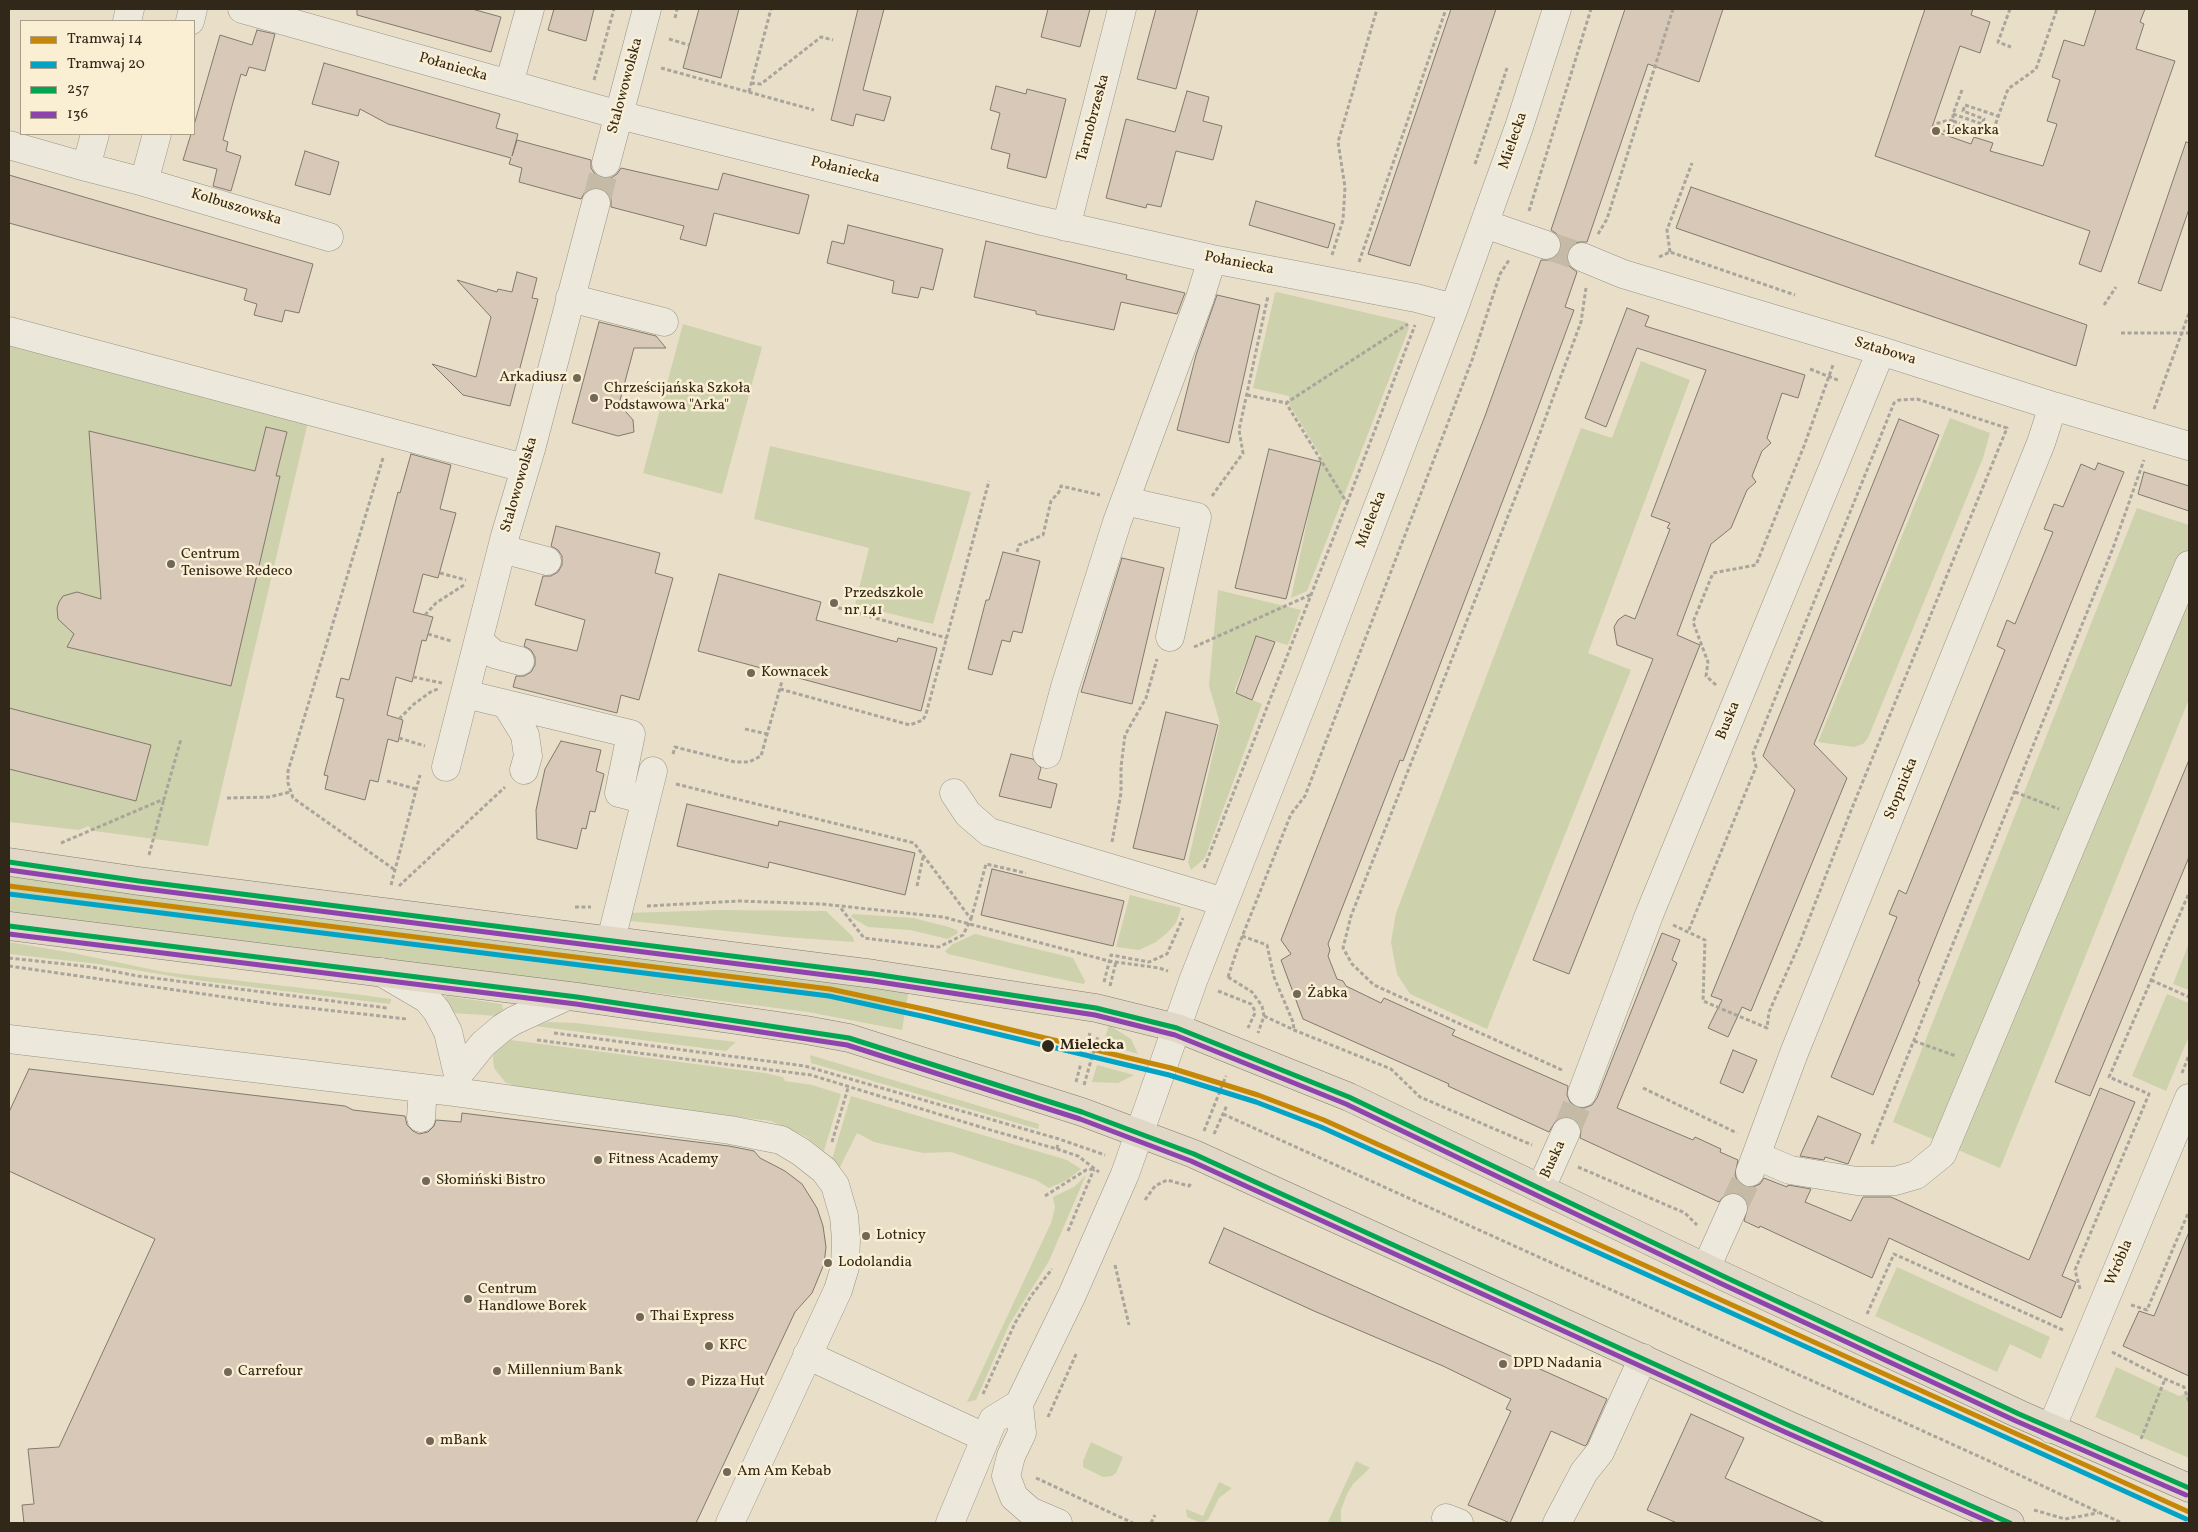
<!DOCTYPE html>
<meta charset="utf-8">
<style>
body{margin:0}
#map{position:relative;width:2198px;height:1532px;overflow:hidden;background:#e9dfc8;font-family:Vollkorn,serif}
canvas{display:block}
.frame{position:absolute;inset:0;border:10px solid #32281a;pointer-events:none}
.legend{position:absolute;left:20px;top:20px;width:175px;height:115px;box-sizing:border-box;background:#faeed3;border:1px solid #aa9f89;margin:0;padding:6px 9px;list-style:none;font-size:15px;color:#32281a}
.legend li{display:flex;align-items:center;gap:10px;height:25px}
.legend b{width:25px;border:1px solid #aa9f89}
</style>
<div id="map">
<canvas width="2198" height="1532"></canvas>
<div class="frame"></div>
<ul class="legend">
<li><b style="height:6px;background:#c68606"></b>Tramwaj 14</li>
<li><b style="height:6px;background:#02a3c5"></b>Tramwaj 20</li>
<li><b style="height:6px;background:#00a651"></b>257</li>
<li><b style="height:6px;background:#8e44ad"></b>136</li>
</ul>
</div>
<script>
const g = document.querySelector('canvas').getContext('2d');
g.lineJoin = 'round';
function paint(path, color) {
  g.fillStyle = color;
  g.fill(path, 'evenodd');
}
function poly(rows) {
  const path = new Path2D();
  for (const r of rows) {
    path.moveTo(r[0], r[1]);
    for (let i = 2; i < r.length; i += 2) path.lineTo(r[i], r[i + 1]);
  }
  return path;
}
function stroke(path, color, width, dash) {
  g.strokeStyle = color;
  g.lineWidth = width;
  g.lineCap = dash ? 'butt' : 'round';
  g.setLineDash(dash || []);
  g.stroke(path);
}
function drawText(font, color, halo, rows, align = 'center') {
  g.font = font + ' Vollkorn,serif';
  g.lineWidth = 5;
  g.setLineDash([]);
  g.textBaseline = 'middle';
  g.strokeStyle = halo;
  g.fillStyle = color;
  for (const [text, x, y, turn = 0] of rows) {
    g.save();
    g.translate(x, y);
    g.rotate((+turn || 0) * Math.PI / 180);
    g.textAlign = isNaN(turn) ? turn : align;
    if (halo) g.strokeText(text, 0, 0);
    g.fillText(text, 0, 0);
    g.restore();
  }
}
const green = poly([
 [1277,292,1406,322,1409,328,1307,591,1291,598,1321,456,1289,404,1289,396,1253,388,1275,293],
 [683,324,762,347,722,494,643,473],
 [9,343,309,418,208,846,94,831,88,826,79,830,9,822],
 [1641,361,1690,380,1588,653,1631,670,1487,1029,1410,994,1397,974,1391,942,1396,913,1581,428,1612,438],
 [1950,418,1990,433,1983,458,1868,738,1863,744,1854,747,1818,742],
 [770,446,971,492,933,624,855,605,869,548,754,519],
 [2137,508,2189,525,2189,699,2000,1168,1893,1122],
 [1218,590,1301,610,1288,645,1256,636,1234,692,1262,704,1205,858,1191,870,1188,862,1220,723,1209,686],
 [9,876,183,901,909,989,902,1030,808,1012,9,912],
 [1130,895,1181,908,1176,923,1167,933,1156,942,1139,950,1116,947],
 [718,910,826,911,853,937,854,942,785,937,631,921,629,919,628,913],
 [853,914,913,918,949,927,957,930,958,933,948,939,910,930,868,927,851,917],
 [975,934,1073,958,1085,981,1084,984,1022,971,948,954,945,951,953,944],
 [9,942,73,953,164,972,362,995,391,999,391,1001,390,1004,195,980,99,964,9,954],
 [2189,943,2189,990,2173,984],
 [2167,994,2189,1003,2189,1036,2166,1091,2132,1076],
 [446,996,502,1004,503,1009,497,1016,452,1013,443,1001],
 [548,1022,575,1023,736,1042,726,1051,535,1026],
 [1109,1025,1131,1039,1138,1054,1103,1044],
 [503,1039,764,1073,783,1077,785,1081,812,1085,841,1094,824,1151,805,1136,771,1121,523,1090,505,1082,494,1068,493,1057,495,1045],
 [810,1055,1039,1124,1038,1129,811,1063],
 [1097,1065,1134,1075,1118,1083,1092,1082],
 [851,1096,1067,1160,1081,1169,1067,1180,1049,1188,1036,1180,951,1152,923,1153,874,1142,857,1133,839,1169,832,1159],
 [1086,1175,1049,1261,1009,1325,976,1400,967,1402,1051,1223,1055,1208,1053,1197,1074,1187],
 [1897,1267,2050,1337,2041,1359,2010,1344,1997,1372,1875,1316],
 [2116,1367,2179,1396,2189,1392,2189,1458,2095,1417],
 [1091,1442,1123,1457,1116,1473,1112,1476,1103,1477,1083,1467,1083,1461],
 [1356,1461,1370,1468,1353,1484,1347,1494,1341,1510,1341,1523,1330,1523,1328,1522],
 [1219,1482,1232,1488,1219,1498,1208,1520,1201,1523,1187,1517,1186,1509,1203,1516]
]);
const building = poly([
 [357,9,472,9,501,17,491,52,357,15,357,9],
 [554,9,594,9,586,41,548,30,554,9],
 [699,9,739,9,721,78,683,68,699,9],
 [858,9,884,9,863,90,891,97,884,121,856,114,853,126,831,120,858,9],
 [1048,9,1090,9,1080,47,1041,37,1048,9],
 [1156,9,1198,9,1176,89,1137,79,1156,9],
 [1451,9,1496,9,1410,266,1368,254,1451,9],
 [1625,9,1723,9,1699,82,1648,64,1587,242,1579,242,1573,244,1568,251,1567,259,1569,266,1577,272,1565,307,1574,310,1529,432,1403,761,1400,760,1328,944,1330,950,1328,956,1337,979,1343,981,1346,986,1381,1003,1384,998,1455,1030,1452,1035,1568,1086,1567,1095,1570,1102,1576,1107,1584,1108,1592,1105,1597,1098,1662,933,1680,940,1672,960,1677,963,1617,1108,1693,1140,1695,1137,1721,1149,1720,1152,1738,1160,1735,1175,1738,1182,1745,1187,1753,1187,1760,1184,1764,1178,1787,1187,1788,1185,1811,1189,1805,1202,1851,1221,1863,1197,1891,1197,2029,1260,2100,1088,2135,1102,2062,1276,2076,1282,2061,1318,1889,1238,1872,1278,1760,1226,1759,1228,1744,1221,1748,1206,1746,1199,1740,1194,1731,1193,1724,1196,1719,1202,1580,1138,1581,1130,1579,1123,1573,1118,1565,1116,1557,1119,1549,1132,1448,1086,1449,1084,1303,1019,1281,960,1291,954,1281,940,1485,416,1541,260,1549,260,1557,256,1561,251,1561,242,1557,234,1551,230,1625,9],
 [1925,9,1973,9,1971,15,1990,22,1980,53,1960,46,1931,130,1971,144,1974,137,1993,143,1990,151,2043,166,2057,124,2047,121,2060,80,2052,77,2064,40,2084,46,2096,9,2145,9,2140,22,2144,24,2136,49,2175,61,2101,272,2079,264,2090,231,1875,156,1925,9],
 [257,30,275,34,265,71,249,67,246,76,241,74,232,106,223,140,228,142,226,151,241,156,231,191,213,186,217,169,183,160,191,134,194,134,194,125,220,35,252,45,257,30],
 [324,63,500,114,496,128,518,134,512,156,517,140,591,160,591,168,595,174,602,178,611,178,617,174,621,168,718,190,723,173,809,195,799,234,714,213,706,246,680,239,684,226,611,207,611,198,607,192,600,188,591,188,585,192,581,199,519,182,522,168,509,164,511,158,388,124,360,109,358,116,312,104,324,63],
 [996,86,1026,94,1027,89,1066,99,1046,178,1007,168,1010,154,991,149,1000,113,990,110,996,86],
 [1187,91,1209,97,1203,121,1222,126,1213,160,1176,151,1161,207,1147,204,1146,208,1106,198,1126,119,1175,132,1187,91],
 [2186,142,2189,143,2189,209,2161,291,2138,283,2186,142],
 [305,151,339,162,330,195,295,185,305,151],
 [9,175,313,264,299,313,285,310,282,322,254,315,257,304,244,300,247,289,9,223,9,175],
 [1691,187,2087,325,2076,366,1676,228,1691,187],
 [1256,201,1335,224,1328,248,1249,225,1256,201],
 [848,225,943,249,933,290,921,287,918,298,892,293,894,281,827,263,832,241,844,244,848,225],
 [986,241,1127,275,1126,279,1185,293,1177,314,1121,302,1114,330,1036,314,1036,311,974,297,986,241],
 [517,272,537,278,532,298,538,299,510,406,463,395,432,364,476,377,491,317,457,280,497,292,498,289,512,292,517,272],
 [1217,295,1260,305,1229,443,1177,430,1196,355,1217,295],
 [1627,308,1649,316,1645,326,1805,375,1798,398,1782,393,1767,438,1771,443,1762,451,1752,476,1756,482,1747,490,1731,528,1711,544,1677,635,1700,645,1569,974,1533,960,1653,659,1617,645,1614,627,1618,620,1625,615,1635,619,1670,529,1667,528,1670,523,1651,516,1706,370,1637,348,1606,427,1585,418,1627,308],
 [599,322,656,336,666,348,634,348,619,404,633,420,634,432,618,436,572,423,599,322],
 [1899,419,1939,435,1814,744,1847,778,1751,1011,1742,1007,1728,1037,1708,1028,1722,1000,1711,996,1795,790,1763,756,1899,419],
 [266,427,287,432,276,476,280,476,231,686,67,647,74,634,58,619,57,608,59,602,63,596,77,592,101,599,89,431,255,471,266,427],
 [1269,449,1321,462,1286,599,1235,588,1269,449],
 [411,454,451,465,440,509,456,513,438,578,423,574,413,612,433,617,426,641,422,640,412,682,396,677,387,715,403,720,398,742,388,739,378,782,370,780,365,800,325,789,328,776,324,775,344,699,336,697,341,678,349,680,398,492,400,493,411,454],
 [2098,463,2124,472,1918,981,1920,982,1873,1095,1831,1077,1897,917,1889,914,1899,890,1906,894,2005,650,1997,646,2007,620,2015,624,2053,532,2044,529,2054,504,2063,507,2081,464,2095,470,2098,463],
 [2144,472,2189,486,2189,511,2138,494,2144,472],
 [556,526,660,553,655,573,673,578,639,700,621,695,617,713,513,687,516,676,524,676,531,672,535,665,535,657,531,650,524,646,526,639,577,651,585,620,535,605,543,576,551,576,558,572,562,565,562,556,558,550,551,546,556,526],
 [1003,552,1040,561,1022,633,1013,631,1010,642,1002,640,992,675,968,669,986,600,989,600,1003,552],
 [1122,558,1164,568,1132,704,1081,692,1122,558],
 [719,574,821,602,816,620,897,642,898,638,937,648,921,711,698,651,719,574],
 [1256,636,1275,642,1252,700,1236,693,1256,636],
 [9,708,151,745,136,801,9,769,9,708],
 [1166,712,1218,725,1184,860,1133,848,1166,712],
 [561,741,601,750,596,771,604,774,595,812,590,811,586,829,582,828,577,849,537,839,536,810,545,769,561,741],
 [1011,754,1033,759,1041,768,1038,779,1057,784,1051,808,999,796,1011,754],
 [2189,760,2189,857,2090,1096,2055,1082,2189,760],
 [687,804,778,826,779,821,915,853,905,895,769,862,768,868,677,846,687,804],
 [992,869,1124,901,1113,946,981,915,992,869],
 [1733,1050,1757,1060,1743,1093,1720,1083,1733,1050],
 [29,1069,345,1106,353,1110,405,1116,407,1125,413,1131,419,1134,428,1132,434,1126,436,1120,461,1122,462,1113,729,1146,754,1151,760,1158,785,1171,802,1184,817,1208,823,1226,826,1247,824,1264,812,1293,795,1312,696,1523,24,1523,22,1505,34,1504,28,1449,59,1447,155,1239,9,1171,9,1112,29,1069],
 [1818,1116,1861,1134,1848,1164,1825,1157,1824,1160,1800,1156,1818,1116],
 [1224,1228,1607,1399,1587,1444,1585,1446,1551,1431,1510,1523,1468,1505,1511,1411,1506,1409,1511,1399,1443,1366,1314,1311,1209,1263,1224,1228],
 [2189,1232,2189,1376,2123,1346,2139,1311,2154,1316,2189,1232],
 [1691,1414,1744,1438,1725,1478,1825,1523,1677,1523,1647,1510,1691,1414]
]);
const minorTunnel = poly([
 [596,203,606,163],
 [1546,245,1582,257],
 [1566,1132,1582,1093],
 [1733,1208,1750,1172]
]);
const path = poly([
 [2010,9,1998,42,2011,47],
 [675,18,677,9],
 [669,39,689,45],
 [661,68,814,110],
 [594,80,614,9],
 [751,83,761,84,821,37,833,40],
 [1962,90,1953,114,1953,121,1992,134,2008,89,2036,69,2057,9],
 [749,92,771,9],
 [1953,114,1982,124,1984,119,1963,111,1965,105,1998,116],
 [1953,121,1949,120,1935,124,1934,128,1952,133,1956,122],
 [1475,164,1507,68],
 [1529,211,1591,9],
 [1598,234,1607,219,1673,9],
 [1670,252,1667,230,1692,163],
 [1332,255,1343,220,1345,187,1338,142,1377,9],
 [1659,257,1670,252,1795,295],
 [1359,262,1446,9],
 [2104,305,2116,287],
 [2121,333,2189,333],
 [1810,369,1840,381],
 [1247,395,1286,403,1408,324],
 [2154,409,2189,313],
 [383,458,288,771,288,783,293,798,395,870],
 [1212,496,1243,453,1239,430,1268,296],
 [1347,503,1415,325],
 [1017,552,1019,545,1043,535,1051,501,1059,492,1061,486,1100,495],
 [440,573,466,580],
 [832,606,947,638],
 [425,615,436,603,464,585],
 [428,634,451,641],
 [1194,647,1312,594],
 [413,677,442,683],
 [1716,685,1706,676,1708,662,1693,622,1713,573,1756,565,1804,446,1833,365],
 [780,689,910,725,923,720,926,714,989,481],
 [399,719,414,704,432,691,438,689],
 [745,729,767,734],
 [399,738,425,746],
 [673,754,675,747,735,762,749,762,761,756,782,681],
 [387,781,416,789],
 [676,784,914,843,971,919,963,935,939,947,864,938,840,907],
 [2015,792,2059,809],
 [227,798,269,797,290,792],
 [1112,842,1121,793,1121,767,1125,735,1146,698,1157,659],
 [61,843,164,799,181,739],
 [149,855,164,799],
 [1204,868,1347,503,1286,403],
 [391,885,420,775],
 [399,886,505,787],
 [917,886,923,857],
 [647,906,739,901,822,904,943,917,1109,961,1159,968,1168,971],
 [575,907,591,907],
 [971,919,986,864,1026,873],
 [1673,925,1705,940,1703,1001,1767,1028,1769,1012,1799,945,1850,813,2007,428,1917,399,1899,400,1894,403,1753,753,1756,767,1688,932],
 [1242,936,1267,945,1274,977,1293,1022,1294,1030],
 [9,958,92,967,138,976,387,1008],
 [9,966,273,1004,407,1019],
 [1228,977,1238,947,1291,814,1305,796,1472,360,1500,274,1509,260],
 [1228,977,1252,992,1262,1006,1264,1016,1258,1033],
 [2151,980,2189,997],
 [1104,982,1111,955,1149,962,1167,954,1183,918],
 [1110,986,1116,962],
 [1218,991,1251,1004,1254,1009,1255,1013,1248,1028],
 [1264,1016,1294,1030,1391,1069,1420,1097,1532,1145],
 [554,1033,805,1066,1059,1139,1105,1155],
 [537,1040,811,1075,987,1129,1057,1149,1078,1156,1099,1172],
 [1914,1041,1956,1056],
 [1087,1042,1090,1033],
 [1562,1070,1374,985,1352,964,1343,948,1351,916,1528,465,1581,322,1586,288],
 [2182,1073,2189,1055],
 [1076,1082,1081,1063],
 [1084,1085,1098,1036],
 [1643,1088,1737,1133],
 [1223,1114,1998,1465,2122,1523],
 [1204,1131,1226,1076],
 [1214,1134,1227,1105],
 [832,1142,848,1088],
 [1872,1144,2113,548,2144,460],
 [1057,1149,1058,1143],
 [1578,1167,1685,1213,1697,1225],
 [1045,1196,1086,1170,1094,1169],
 [1145,1200,1155,1186,1167,1180,1189,1186,1192,1182],
 [1068,1231,1094,1169],
 [1115,1265,1129,1325],
 [2080,1289,2075,1270,2149,1094,2109,1077,2189,893],
 [2131,1305,2147,1310,2189,1211],
 [1867,1314,1894,1254,2063,1330],
 [2112,1352,2165,1379,2184,1387,2189,1402],
 [983,1394,1015,1323,1031,1296,1052,1269],
 [1048,1417,1077,1352],
 [2141,1439,2165,1379],
 [1036,1478,1133,1523],
 [2034,1510,2065,1519,2098,1513],
 [1151,1523,1155,1515]
]);
const minor = poly([
 [242,9,619,115,1038,220,1212,259,1416,298,1454,308],
 [127,21,130,9],
 [190,21,193,9],
 [509,84,530,9],
 [95,134,86,167,144,182,157,134],
 [9,145,86,167],
 [606,163,647,9],
 [144,182,329,237],
 [1485,224,1546,245],
 [1066,227,1122,9],
 [1582,257,1623,274,1881,351,2053,406,2189,446],
 [570,298,664,322],
 [9,331,524,468],
 [1125,501,1197,517,1170,637],
 [502,549,547,561],
 [479,641,494,654,520,661],
 [465,694,631,734,619,793,646,800],
 [506,704,525,735,528,756,524,770],
 [1047,754,1065,687,1117,522,1200,298,1212,259],
 [446,767,505,536,531,449,596,203],
 [954,793,968,814,989,832,1224,902],
 [611,940,653,771],
 [381,972,427,999,437,1011,448,1032,458,1075,455,1092],
 [9,1039,455,1092,730,1130,781,1140,801,1152,824,1170,835,1185,844,1216,846,1239,845,1267,838,1290,730,1523],
 [458,1075,483,1044,502,1028,513,1021,567,996],
 [1582,1093,1649,915,1881,351],
 [421,1118,423,1088],
 [1757,1156,1790,1170,1857,1181,1895,1181,1916,1175,1942,1154,2189,565],
 [1750,1172,1794,1053,2041,443,2053,406],
 [1541,1188,1566,1132],
 [1706,1268,1733,1208],
 [807,1355,986,1438],
 [1019,1404,1022,1433,1011,1456,1006,1476,1014,1497,1030,1511,1058,1523],
 [2051,1429,2189,1098],
 [1446,1518,1459,1523],
 [950,1523,993,1420,1019,1404,1072,1295,1125,1174,1193,981,1310,684,1454,308,1519,127,1557,9],
 [1557,1523,1584,1472,1600,1452,1643,1358]
]);
const major = poly([
 [9,862,139,881,874,974,1096,1008,1177,1028,1349,1097,1725,1277,2019,1414,2189,1488],
 [9,926,577,997,806,1030,849,1038,1082,1112,1194,1154,1788,1425,2010,1523]
]);
const bus1 = poly([
 [9,862,139,881,874,974,1096,1008,1177,1028,1349,1097,1725,1277,2019,1414,2189,1488],
 [9,926,577,997,849,1038,1082,1112,1194,1154,1788,1425,2010,1523]
]);
const bus2 = poly([
 [9,870,138,888,873,981,1095,1015,1175,1035,1346,1104,1722,1284,2016,1421,2186,1495],
 [9,934,576,1004,847,1045,1080,1119,1191,1161,1785,1432,1992,1523]
]);
const tram1 = poly([
 [9,886,830,989,928,1010,1171,1068,1258,1095,1324,1120,2189,1512]
]);
const tram2 = poly([
 [9,894,829,996,926,1017,1169,1075,1256,1102,1321,1127,2186,1519]
]);
const markers = [
 [1936,131,5,"#726857"],
 [577,378,5,"#726857"],
 [594,398,5,"#726857"],
 [171,564,5,"#726857"],
 [834,603,5,"#726857"],
 [751,673,5,"#726857"],
 [1297,994,5,"#726857"],
 [1048,1046,7,"#32281a"],
 [598,1160,5,"#726857"],
 [426,1181,5,"#726857"],
 [866,1236,5,"#726857"],
 [828,1263,5,"#726857"],
 [468,1299,5,"#726857"],
 [640,1317,5,"#726857"],
 [709,1346,5,"#726857"],
 [1503,1364,5,"#726857"],
 [497,1371,5,"#726857"],
 [228,1372,5,"#726857"],
 [691,1382,5,"#726857"],
 [430,1441,5,"#726857"],
 [727,1472,5,"#726857"]
];
const streetNames = [
 ["Połaniecka",453,68,16],
 ["Stalowowolska",626,86,-75],
 ["Tarnobrzeska",1094,118,-75],
 ["Mielecka",1514,141,-71],
 ["Połaniecka",845,171,14],
 ["Kolbuszowska",236,208,17],
 ["Połaniecka",1239,264,11],
 ["Sztabowa",1885,352,17],
 ["Stalowowolska",520,485,-74],
 ["Mielecka",1372,520,-69],
 ["Buska",1729,721,-68],
 ["Stopnicka",1902,789,-68],
 ["Buska",1554,1160,-65],
 ["Wróbla",2120,1263,-67]
];
const poiNames = [
 ["Lekarka",1946,131],
 ["Arkadiusz",567,378,"right"],
 ["Chrześcijańska Szkoła",604,389],
 ["Podstawowa \"Arka\"",604,406],
 ["Centrum",181,555],
 ["Tenisowe Redeco",181,572],
 ["Przedszkole",844,594],
 ["nr 141",844,611],
 ["Kownacek",761,673],
 ["Żabka",1307,994],
 ["Fitness Academy",608,1160],
 ["Słomiński Bistro",436,1181],
 ["Lotnicy",876,1236],
 ["Lodolandia",838,1263],
 ["Centrum",478,1290],
 ["Handlowe Borek",478,1307],
 ["Thai Express",650,1317],
 ["KFC",719,1346],
 ["DPD Nadania",1513,1364],
 ["Millennium Bank",507,1371],
 ["Carrefour",238,1372],
 ["Pizza Hut",701,1382],
 ["mBank",440,1441],
 ["Am Am Kebab",737,1472]
];
const stopNames = [
 ["Mielecka",1060,1046]
];
paint(green, '#cdd1ac');
paint(building, '#d7c8b8');
stroke(building, '#807a6d', 1);
stroke(minorTunnel, '#c4baa5', 28, [28, 14]);
stroke(minor, '#999384', 29);
stroke(major, '#807a6d', 29);
stroke(path, '#aaa59c', 3, [4, 2.5]);
stroke(minor, '#ece8dc', 28);
stroke(major, '#e0d7c7', 28);
stroke(bus1, '#00a651', 5);
stroke(bus2, '#8e44ad', 5);
stroke(tram1, '#c68606', 5);
stroke(tram2, '#02a3c5', 5);
for (const [x, y, r, color] of markers) {
  const dot = new Path2D();
  dot.arc(x, y, r, 0, 2 * Math.PI);
  g.fillStyle = color;
  g.fill(dot);
  stroke(dot, '#faeed3', 2);
}
drawText('15px', '#32281a', '#faeed3', streetNames);
drawText('15px', '#32281a', '#faeed3', poiNames, 'left');
drawText('bold 15px', '#32281a', '#faeed3', stopNames, 'left');
</script>
